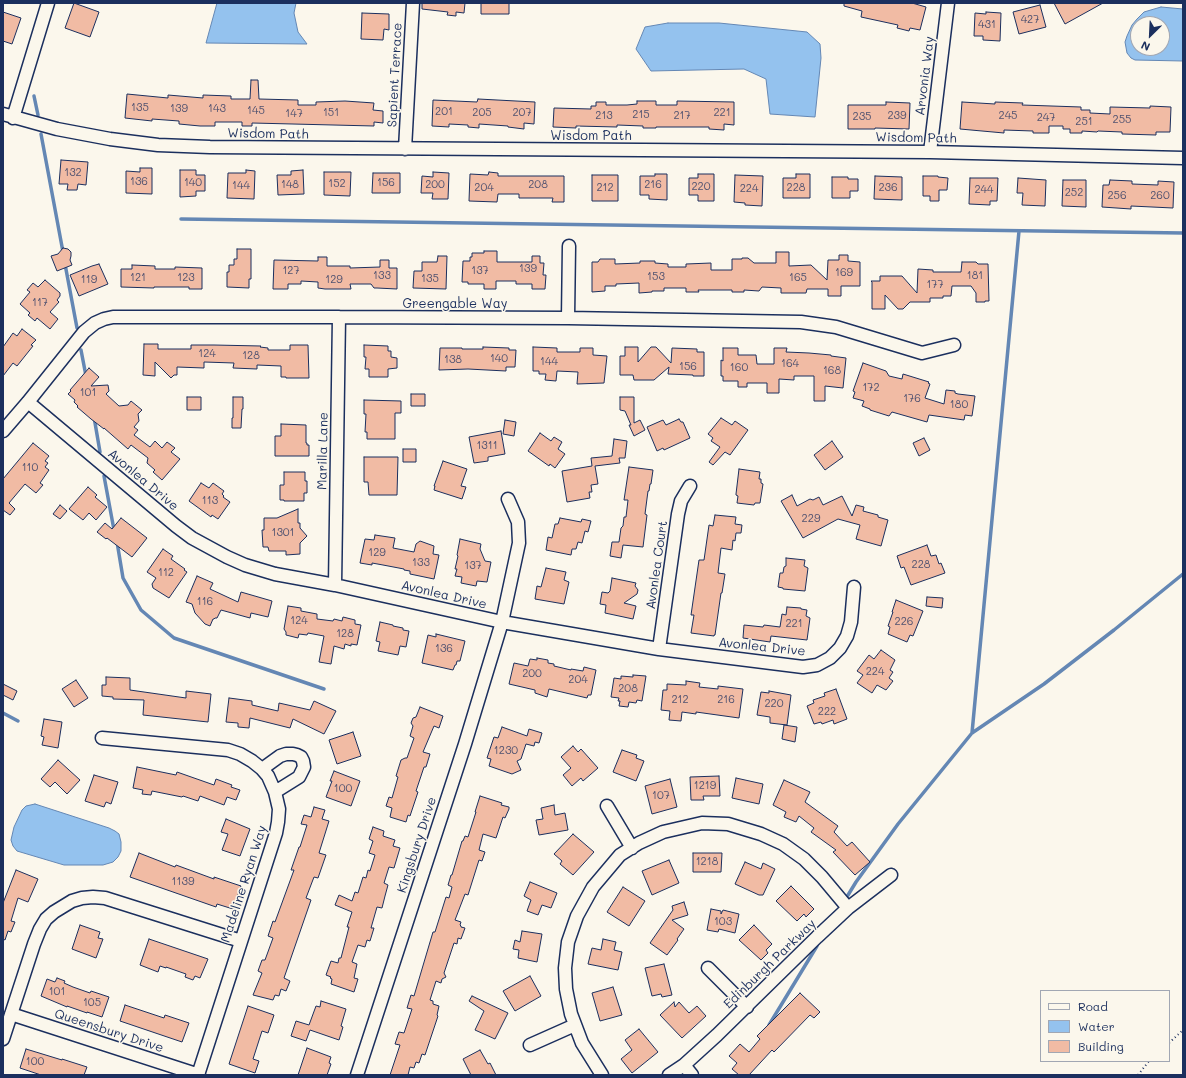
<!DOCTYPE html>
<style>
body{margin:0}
#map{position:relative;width:1186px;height:1078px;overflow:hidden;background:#fbf7ec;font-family:Mali,sans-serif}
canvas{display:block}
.frame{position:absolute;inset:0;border:4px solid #1b2f5e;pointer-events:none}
.legend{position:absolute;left:1040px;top:990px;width:130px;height:72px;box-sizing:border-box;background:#fbf7ec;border:1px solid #a1a7b3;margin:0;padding:5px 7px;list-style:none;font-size:12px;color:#1b2f5e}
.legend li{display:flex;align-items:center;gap:8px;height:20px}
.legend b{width:20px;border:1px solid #a1a7b3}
.north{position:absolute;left:1130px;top:16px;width:40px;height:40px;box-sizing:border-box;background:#fbf7ec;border:1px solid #a1a7b3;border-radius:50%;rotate:204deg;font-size:11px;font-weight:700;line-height:16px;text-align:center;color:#1b2f5e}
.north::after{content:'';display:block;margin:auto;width:14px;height:18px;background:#1b2f5e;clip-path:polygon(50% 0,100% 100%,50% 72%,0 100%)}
</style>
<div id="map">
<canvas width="1186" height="1078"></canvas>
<div class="frame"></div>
<ul class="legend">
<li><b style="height:5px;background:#fbf7ec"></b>Road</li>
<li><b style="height:11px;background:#94c2ee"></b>Water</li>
<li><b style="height:11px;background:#f1bba4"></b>Building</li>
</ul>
<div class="north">N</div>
</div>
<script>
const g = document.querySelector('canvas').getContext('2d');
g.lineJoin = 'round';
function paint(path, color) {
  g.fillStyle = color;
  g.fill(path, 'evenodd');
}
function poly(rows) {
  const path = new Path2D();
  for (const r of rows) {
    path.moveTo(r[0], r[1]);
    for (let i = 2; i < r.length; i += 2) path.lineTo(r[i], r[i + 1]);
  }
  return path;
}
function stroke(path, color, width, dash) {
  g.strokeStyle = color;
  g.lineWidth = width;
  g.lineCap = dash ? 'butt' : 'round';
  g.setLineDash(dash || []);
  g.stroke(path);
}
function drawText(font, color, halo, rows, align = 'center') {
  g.font = font + ' Mali,sans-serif';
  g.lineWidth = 3;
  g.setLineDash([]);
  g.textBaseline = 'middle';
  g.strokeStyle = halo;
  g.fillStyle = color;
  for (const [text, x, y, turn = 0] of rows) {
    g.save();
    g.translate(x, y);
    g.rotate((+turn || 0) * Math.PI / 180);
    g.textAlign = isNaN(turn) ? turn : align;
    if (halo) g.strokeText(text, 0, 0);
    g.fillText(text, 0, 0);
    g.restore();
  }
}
const water = poly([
 [217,3,296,3,294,13,298,32,307,44,206,43,217,3],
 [1161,7,1183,9,1183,61,1135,60,1131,58,1127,53,1125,42,1127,36,1132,25,1137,19,1144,12,1161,7],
 [1138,24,1162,24,1162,48,1138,48,1138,24],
 [668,23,719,23,807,32,820,44,821,58,815,117,770,114,766,79,744,69,651,71,636,49,645,27,668,23],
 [35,804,109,828,115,831,119,834,121,842,121,851,118,857,113,862,103,865,64,865,17,851,13,846,11,840,14,827,22,810,26,806,35,804]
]);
const stream = poly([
 [34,96,38,115],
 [41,134,63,252],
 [181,219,1183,233],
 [65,264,77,328],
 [81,350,86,376],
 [94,417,100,452],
 [104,476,114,530],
 [117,542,123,578,141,610,174,638,324,689],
 [3,713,18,721],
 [972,733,1019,231],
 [845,900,856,882,898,824,972,733,1044,684,1114,630,1183,574],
 [769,1025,817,946]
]);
const building = poly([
 [74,3,99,12,90,37,65,28,74,3],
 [422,3,465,3,464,13,456,12,456,16,447,15,448,12,422,9,422,3],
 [481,3,509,3,509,14,481,14,481,3],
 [844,3,912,3,926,7,920,30,910,28,909,31,897,28,898,25,861,17,862,11,844,6,844,3],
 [1054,3,1103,3,1065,24,1054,3],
 [1040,5,1046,27,1019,34,1013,12,1040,5],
 [3,12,21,18,12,44,3,41,3,12],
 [986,12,1001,13,1000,41,983,40,983,36,974,36,975,13,986,14,986,12],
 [362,13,389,14,389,30,384,29,383,40,361,39,362,13],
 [251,80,258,80,259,99,298,100,298,105,316,105,316,102,345,101,374,103,373,110,383,111,383,123,374,122,374,126,252,123,252,126,242,126,242,122,215,122,215,126,200,126,179,124,179,121,152,119,152,121,125,118,127,94,168,98,168,95,203,98,203,95,231,96,231,99,250,99,251,80],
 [478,99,535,102,534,124,524,123,524,129,508,127,508,126,479,124,479,128,468,127,468,125,449,124,449,127,432,126,433,100,477,102,478,99],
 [637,101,656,101,656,105,677,105,677,101,734,102,734,125,724,124,724,130,709,129,709,127,656,127,656,128,643,128,643,126,617,125,617,127,576,126,576,128,553,127,554,108,591,109,591,106,596,106,596,102,606,102,606,105,627,105,637,104,637,101],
 [886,102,910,103,909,129,875,128,875,129,848,129,848,105,886,105,886,102],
 [962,102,995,104,995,102,1023,103,1022,105,1081,107,1081,110,1090,110,1090,113,1110,114,1110,107,1150,108,1150,106,1171,107,1170,132,1156,132,1156,135,1122,134,1122,132,1098,131,1097,132,1082,131,1082,133,1070,133,1070,129,1063,129,1063,126,1049,126,1049,133,1033,133,1033,131,1004,130,1004,133,960,129,962,102],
 [61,160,88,162,86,185,78,184,77,190,67,190,68,184,59,184,61,160],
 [140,168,152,168,152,194,126,193,126,171,140,172,140,168],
 [180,170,196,170,196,175,205,175,205,191,196,191,196,196,180,197,180,170],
 [246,170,255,171,254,199,227,198,228,173,246,173,246,170],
 [303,170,304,194,278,195,277,175,291,175,291,171,303,170],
 [324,172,351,172,350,196,324,195,324,172],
 [433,172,449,173,448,199,432,199,433,193,421,193,422,176,433,177,433,172],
 [489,172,498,173,498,176,564,176,564,202,552,202,553,198,519,198,519,194,498,194,497,202,469,201,470,174,488,175,489,172],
 [373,173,400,173,400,193,372,193,373,173],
 [655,174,667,174,667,200,649,199,649,195,640,195,640,176,655,176,655,174],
 [698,174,714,174,714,201,698,201,698,195,689,195,689,178,698,178,698,174],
 [796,174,810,174,810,198,783,198,783,178,796,178,796,174],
 [592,175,618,175,618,201,592,201,592,175],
 [735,175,763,176,762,206,745,205,745,203,734,202,735,175],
 [875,176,902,177,902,200,874,199,875,176],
 [923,176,938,176,938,177,948,178,947,190,939,190,939,201,930,201,930,196,923,196,923,176],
 [832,177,848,177,848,179,858,179,858,191,850,191,850,198,832,198,832,177],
 [970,178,998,178,997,201,990,201,990,205,969,204,970,178],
 [1018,178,1046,180,1045,206,1022,205,1023,193,1017,193,1018,178],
 [1063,180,1086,180,1086,207,1062,206,1063,180],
 [1110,180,1132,181,1132,184,1158,185,1158,181,1174,182,1173,208,1131,206,1131,209,1102,207,1103,185,1109,185,1110,180],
 [63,248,68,249,71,252,71,256,70,260,72,265,57,271,51,256,58,254,63,248],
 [237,249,251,249,251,279,249,279,249,288,227,287,227,272,229,272,229,265,234,265,234,259,237,259,237,249],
 [484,251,497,251,497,262,532,262,532,256,540,256,540,263,544,263,543,275,546,275,545,289,532,289,532,284,516,284,516,281,496,281,496,289,484,289,484,284,468,284,468,282,462,282,463,261,470,261,470,257,472,257,472,253,484,253,484,251],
 [776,252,789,252,789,266,811,265,827,280,828,260,839,260,839,255,848,255,848,261,860,262,860,286,841,286,841,296,828,296,828,289,807,289,806,293,781,293,781,288,762,287,759,291,744,290,744,292,732,292,732,290,698,290,699,292,686,292,686,288,664,288,664,291,652,291,652,292,639,293,639,283,616,284,616,286,605,286,605,291,592,292,592,262,598,262,600,259,615,259,615,264,640,263,640,261,655,261,655,263,668,264,668,267,686,267,686,264,711,263,711,270,732,270,732,259,742,259,742,258,748,258,754,263,776,263,776,252],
 [438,256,447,256,446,289,413,288,414,271,422,271,422,262,437,262,438,256],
 [318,257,327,257,327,266,350,266,350,268,380,267,380,260,389,260,389,268,397,268,397,289,377,288,374,288,371,284,350,284,351,289,325,289,318,288,318,282,301,281,301,284,288,284,288,289,273,289,274,260,318,261,318,257],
 [962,262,976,262,978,264,988,264,989,301,985,301,985,302,976,302,976,293,971,286,952,286,951,296,943,296,943,298,930,298,930,302,910,302,903,309,898,309,885,295,885,309,872,309,872,282,871,281,880,281,880,276,902,276,917,293,918,269,933,270,933,272,961,272,962,262],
 [99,264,108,284,79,296,70,275,92,266,99,264],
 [132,265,155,266,155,269,175,269,175,267,202,268,202,289,189,289,189,287,154,287,154,288,121,287,121,269,132,269,132,265],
 [45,280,60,293,60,296,57,300,59,302,50,312,58,319,50,329,37,318,35,321,28,315,30,313,20,304,30,292,27,290,33,283,38,287,45,280],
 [22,329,36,340,31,345,33,346,17,366,13,363,3,376,3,347,13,333,17,336,22,329],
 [144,344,158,344,158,349,191,349,191,345,214,345,261,346,260,347,268,348,268,350,290,350,290,345,308,345,309,378,286,378,286,377,281,377,281,366,257,365,257,369,233,368,234,363,204,362,204,368,177,367,177,375,174,375,171,378,155,362,155,376,143,375,144,344],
 [364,345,388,346,388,351,391,351,391,357,397,358,397,368,388,369,388,377,369,377,369,369,365,369,366,357,364,357,364,345],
 [483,347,509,348,509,350,516,350,515,367,506,367,506,371,468,369,439,370,440,348,462,348,462,349,483,349,483,347],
 [533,347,557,348,557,352,580,352,580,348,593,348,593,355,607,356,604,383,577,384,578,372,557,371,556,381,545,380,546,374,539,374,539,371,533,371,533,347],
 [625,347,638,347,638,362,651,347,656,347,671,363,672,348,697,349,697,352,704,352,704,376,693,376,693,375,668,374,669,367,654,380,634,380,633,375,620,375,620,356,625,356,625,347],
 [723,348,738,348,738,355,756,355,757,364,774,364,774,348,787,348,786,352,809,353,831,355,831,356,846,358,843,388,825,386,825,401,814,401,814,376,794,376,794,380,779,379,779,393,767,393,767,383,747,383,747,387,738,387,738,381,723,381,723,376,721,376,721,360,723,361,723,348],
 [863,363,886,371,889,376,902,379,903,374,929,382,928,383,930,384,925,398,944,404,946,390,955,391,955,393,958,394,975,396,972,416,965,415,964,420,929,415,927,422,892,412,889,416,870,410,870,409,862,406,864,401,853,398,855,392,853,391,863,363],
 [89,368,99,377,91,386,108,385,109,391,106,394,119,406,128,405,131,401,142,410,138,414,139,421,134,427,138,430,134,435,150,447,155,441,162,448,167,442,175,448,171,452,180,459,162,480,153,472,155,470,147,463,148,458,131,445,128,449,104,428,104,429,91,419,77,407,78,406,74,402,75,400,68,394,71,391,70,390,89,368],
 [411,394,425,394,425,406,411,406,411,394],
 [187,397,201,397,201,410,187,410,187,397],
 [233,397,243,397,243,409,242,409,241,428,232,428,232,418,233,418,233,397],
 [620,397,634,397,634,423,640,420,645,430,634,436,629,425,631,425,625,411,620,410,620,397],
 [364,400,401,401,401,413,395,413,395,439,367,439,367,432,365,432,366,414,364,414,364,400],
 [721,418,732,425,735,421,748,430,730,455,725,452,713,465,709,462,720,447,711,441,713,438,708,434,721,418],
 [679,419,681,422,683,422,690,438,664,450,663,448,657,451,647,427,663,420,666,425,679,419],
 [505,420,516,422,514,436,503,434,505,420],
 [281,424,306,425,306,443,307,443,307,445,309,445,309,456,275,456,275,436,281,436,281,424],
 [501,431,505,454,488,457,488,461,474,463,469,437,501,431],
 [540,433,551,441,554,437,562,442,558,449,565,454,555,468,550,464,549,466,528,451,540,433],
 [924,438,930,450,919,456,913,443,924,438],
 [614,439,627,441,625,458,619,458,620,463,595,466,598,484,591,485,592,492,589,492,590,498,567,502,562,471,592,466,591,458,612,456,614,439],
 [832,441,843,457,825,470,814,455,832,441],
 [33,443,49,456,45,461,48,463,45,467,49,470,40,483,43,485,36,493,25,484,9,503,15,509,10,515,3,510,3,479,33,443],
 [403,449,416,449,416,462,403,462,403,449],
 [364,457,398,457,397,495,369,495,368,482,364,482,364,457],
 [443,461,467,469,461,486,466,487,462,499,434,490,435,486,434,486,443,461],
 [629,467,653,470,651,484,650,484,649,491,648,491,645,514,647,515,643,547,623,545,621,558,610,556,612,542,619,542,621,528,623,526,624,517,626,517,628,500,624,500,629,467],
 [739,469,760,472,759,479,761,479,761,483,763,484,760,503,755,503,754,505,737,503,738,496,736,495,736,494,739,469],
 [284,472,305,472,305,481,307,481,307,493,304,493,304,501,284,501,284,500,280,500,280,485,284,485,284,472],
 [201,483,209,488,213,483,224,491,222,494,224,496,223,497,230,502,218,519,212,515,211,517,189,501,201,483],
 [88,487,97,495,95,497,107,507,96,520,89,513,83,520,69,509,88,487],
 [792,495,797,506,810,499,813,500,819,497,823,505,842,496,852,516,856,505,864,507,863,511,878,515,878,517,888,520,881,546,856,539,860,525,838,519,803,538,781,501,792,495],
 [60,505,67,511,60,519,53,514,60,505],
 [298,509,298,523,300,523,300,528,307,536,300,543,300,554,286,555,286,551,269,551,268,547,263,547,262,530,264,530,264,518,277,518,298,509],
 [715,515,736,517,735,524,742,525,741,533,736,533,735,541,733,540,732,550,721,548,718,573,725,574,722,593,721,593,715,635,714,635,714,636,691,633,694,615,691,615,699,560,704,560,709,525,713,526,715,515],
 [121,518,147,538,132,557,107,538,106,539,97,532,105,523,112,529,121,518],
 [560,518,581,522,582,519,591,521,588,532,585,531,582,543,578,542,576,549,572,549,571,555,546,550,548,537,552,538,555,524,558,524,560,518],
 [375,535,395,538,393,548,414,552,416,544,420,541,434,546,433,554,439,555,434,579,410,574,410,571,404,570,404,569,383,565,372,563,372,565,360,563,365,539,374,540,375,535],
 [460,539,481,544,480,549,485,561,491,562,487,582,477,581,476,586,461,583,462,577,455,576,457,569,455,569,458,556,457,555,460,539],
 [927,545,931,556,936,555,939,564,941,563,945,573,911,585,904,567,901,568,897,556,927,545],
 [163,549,173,556,171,559,185,569,184,570,187,572,169,598,153,588,152,584,156,578,147,572,163,549],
 [786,558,805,560,804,566,808,568,805,591,783,589,783,588,778,587,780,573,783,573,784,567,786,566,786,558],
 [546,568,566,572,564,580,569,582,564,604,535,599,537,586,541,587,546,568],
 [197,576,213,583,210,589,238,602,241,592,272,601,268,617,251,613,250,618,221,610,217,618,215,618,214,619,213,619,210,626,205,624,195,613,192,604,186,602,197,576],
 [612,578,636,583,635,586,638,590,637,594,624,603,636,606,633,619,605,613,606,605,600,604,602,592,608,593,610,591,612,578],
 [927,597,943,598,942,608,926,606,927,597],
 [896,600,923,611,913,636,910,635,907,642,888,634,890,627,888,626,893,612,892,612,896,600],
 [288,606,301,608,301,611,317,614,317,619,333,621,334,619,342,621,343,617,355,620,355,624,361,625,357,645,351,644,351,646,345,644,344,649,334,646,331,664,319,662,324,636,308,633,307,635,299,634,298,638,286,635,286,632,284,629,288,606],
 [787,607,801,608,801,609,807,610,806,616,810,618,807,640,771,636,770,642,743,638,744,625,763,627,764,625,780,627,782,614,786,615,787,607],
 [380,622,393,625,393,626,403,628,403,630,409,631,406,647,400,646,398,655,378,651,380,642,376,641,380,622],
 [436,634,465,641,460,661,457,661,456,665,455,665,453,670,422,663,428,635,436,637,436,634],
 [881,650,895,660,890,670,893,672,889,678,893,681,886,690,877,685,872,693,857,683,863,675,857,671,869,655,874,659,881,650],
 [537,658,548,660,548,663,554,664,554,666,571,670,571,669,583,671,584,667,596,670,591,695,588,695,587,698,549,689,547,697,535,693,535,690,509,684,514,663,528,666,530,659,537,660,537,658],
 [633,675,646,676,642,701,637,700,636,703,629,702,628,707,619,706,620,701,618,701,619,698,611,697,614,678,621,679,621,676,633,677,633,675],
 [106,677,130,678,130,690,186,698,186,691,211,694,208,722,143,715,144,700,113,699,113,697,102,696,102,685,106,685,106,677],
 [76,680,88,698,74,707,62,689,76,680],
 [686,681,700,683,699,687,718,689,718,686,743,689,739,718,696,712,696,714,682,712,681,721,669,720,670,711,661,710,663,690,667,690,667,684,686,685,686,681],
 [3,684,17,691,13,700,3,695,3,684],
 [836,689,847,719,834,724,833,720,822,724,821,722,814,724,807,706,814,703,813,700,825,696,824,693,836,689],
 [769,691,791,695,787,725,770,723,770,717,757,715,761,692,769,693,769,691],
 [229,698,252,701,252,705,278,711,279,703,310,710,314,701,336,711,324,734,293,719,290,728,250,718,249,728,238,727,238,723,226,722,229,698],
 [420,707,443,716,439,728,434,726,423,752,430,754,426,767,424,767,416,791,418,792,410,816,408,815,406,822,390,817,392,808,386,806,389,797,392,798,398,777,396,776,401,760,405,758,407,758,414,738,410,736,413,726,411,723,413,718,416,717,420,707],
 [44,719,62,722,58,748,42,745,44,737,41,736,44,719],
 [784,725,797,727,795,742,782,739,784,725],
 [502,727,527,736,529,729,542,733,539,743,535,742,534,746,526,744,521,759,517,761,521,770,512,774,489,766,491,759,487,758,494,737,498,738,502,727],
 [353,732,361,756,337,764,329,740,353,732],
 [573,746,578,752,581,749,598,768,583,781,581,778,572,786,563,775,571,768,561,757,573,746],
 [622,750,637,755,636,758,644,761,636,781,613,772,622,750],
 [58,760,80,780,67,794,55,782,50,787,41,779,58,760],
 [137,767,176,775,177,772,214,785,216,779,232,785,231,787,240,790,236,800,227,797,224,805,200,796,198,801,183,796,182,797,152,791,151,795,142,794,143,790,133,788,137,767],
 [334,771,360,781,351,806,326,797,332,781,330,781,334,771],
 [94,775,118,782,111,804,106,802,104,807,85,801,94,775],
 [719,776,720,796,703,796,704,800,691,800,690,777,719,776],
 [736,778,763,784,759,804,732,798,736,778],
 [670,779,677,807,652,814,645,786,670,779],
 [784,780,810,792,805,802,838,826,834,832,847,846,852,842,870,862,855,875,833,852,836,850,811,832,814,828,799,816,796,822,784,817,786,812,773,805,784,780],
 [480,796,502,803,501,805,509,807,509,809,505,818,503,817,496,838,483,834,479,850,485,852,482,861,479,860,468,895,465,894,455,920,461,922,460,925,461,926,461,927,465,928,461,939,458,938,457,944,454,943,444,973,446,977,442,979,441,983,436,981,430,1000,433,1001,433,1004,439,1006,437,1015,438,1016,425,1055,422,1054,419,1063,416,1062,414,1068,410,1067,408,1075,390,1075,400,1045,395,1044,399,1032,404,1033,412,1009,407,1008,411,995,414,996,430,942,433,932,435,932,446,897,449,898,452,887,448,885,451,875,452,875,462,841,463,841,465,836,468,837,476,812,475,812,480,796],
 [554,805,555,815,565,813,568,830,539,835,536,820,543,819,541,808,554,805],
 [314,807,325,810,322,819,329,821,319,853,326,855,318,878,314,877,306,898,311,900,284,978,290,981,286,991,281,989,279,996,275,995,273,1000,253,995,262,973,258,971,262,960,265,960,273,938,268,936,273,921,275,922,294,870,291,870,299,847,300,847,307,825,301,824,304,815,311,817,314,807],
 [226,819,250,829,240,856,222,850,228,834,221,832,226,819],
 [373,827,384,831,383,836,395,840,393,846,400,848,394,868,389,867,384,883,388,885,385,896,382,908,377,907,371,928,374,928,370,941,367,940,365,947,358,945,352,962,357,964,354,978,358,979,354,992,331,984,332,979,330,978,331,977,326,975,331,961,338,963,339,958,341,958,349,927,347,927,352,912,335,905,339,895,352,901,355,892,358,893,363,877,366,878,368,870,370,871,375,855,369,853,373,841,369,839,373,827],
 [573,834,594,852,573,875,560,864,562,861,554,854,573,834],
 [139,853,175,867,176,865,214,879,214,877,241,886,233,909,217,904,216,907,130,877,139,853],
 [693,853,722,853,721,872,693,872,693,853],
 [669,860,679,883,652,895,642,871,669,860],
 [745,862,761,869,763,863,775,869,763,895,759,895,735,884,745,862],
 [16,870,38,879,28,902,18,898,11,921,15,922,11,932,8,931,5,940,3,939,3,903,16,870],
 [530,882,557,893,551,908,542,905,538,915,527,911,531,900,524,896,530,882],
 [791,886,814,909,806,917,804,914,797,921,776,901,791,886],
 [623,887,645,901,629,926,607,912,623,887],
 [684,902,688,915,672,920,684,929,677,939,678,940,667,955,650,943,673,910,672,906,684,902],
 [711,909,721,911,721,914,723,910,739,914,735,933,719,929,718,932,707,930,711,909],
 [80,925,100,932,98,938,103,939,96,958,72,949,80,925],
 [754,925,772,944,766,950,768,953,761,960,739,940,754,925],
 [522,931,542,934,537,962,518,958,519,950,513,949,515,940,520,942,522,931],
 [149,939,208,959,200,978,195,976,193,980,185,977,186,974,166,967,166,968,160,966,158,972,140,965,149,939],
 [603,939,616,942,614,950,622,952,618,970,588,964,592,948,601,950,603,939],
 [664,964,672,995,662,997,661,994,652,996,645,968,664,964],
 [530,976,541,996,515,1011,503,991,530,976],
 [57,978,65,981,64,983,73,987,90,993,91,991,109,997,102,1017,87,1012,87,1013,67,1006,67,1007,41,996,47,979,55,982,57,978],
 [613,987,622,1015,600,1021,592,993,613,987],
 [800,993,820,1012,814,1018,810,1015,774,1052,772,1050,749,1075,739,1075,732,1069,737,1063,729,1056,740,1044,749,1052,760,1039,757,1036,800,993],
 [472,996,508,1013,495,1039,475,1030,484,1011,469,1001,472,996],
 [321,1001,346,1009,341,1026,343,1027,339,1040,310,1030,306,1041,291,1036,296,1021,309,1025,316,1006,320,1007,321,1001],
 [674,1002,675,1007,679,1002,689,1013,697,1006,706,1016,682,1038,660,1015,674,1002],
 [125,1005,164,1018,165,1015,189,1023,182,1042,120,1021,125,1005],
 [248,1006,274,1015,268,1033,262,1031,253,1059,259,1061,255,1073,229,1064,248,1006],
 [639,1029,658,1052,632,1073,621,1059,632,1050,625,1040,639,1029],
 [307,1048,331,1057,329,1063,331,1064,327,1075,298,1075,307,1048],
 [26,1049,62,1060,62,1059,87,1067,84,1075,41,1075,20,1068,26,1049],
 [480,1050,488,1064,490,1063,496,1075,471,1075,463,1059,480,1050]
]);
const path = poly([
 [1169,1043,1183,1030],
 [1138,1075,1149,1061]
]);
const minor = poly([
 [3,114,57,129,110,139,158,145,210,147,930,152,1183,158],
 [13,118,48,3],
 [405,149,413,3],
 [930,152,948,3],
 [568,318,569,246],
 [28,402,176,526,192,538,227,557,245,565,275,574,335,585,502,622,659,649,803,667,817,665,830,658,840,648,847,636,851,622,854,587],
 [3,431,28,402,84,332,95,323,104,319,113,317,339,317,568,318,801,322,836,327,922,353,954,345],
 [335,585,339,317],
 [659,649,678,514,681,501,690,486],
 [102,738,228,750,240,754,252,761,262,769,268,776,275,792,279,809,278,822,276,833,198,1075],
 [262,769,280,756,286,754,293,754,297,755,301,757,303,761,304,767,299,777,275,792],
 [607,806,632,848],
 [708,968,747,1007],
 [11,1014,199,1075],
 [3,1039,34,944,40,929,46,919,54,912,72,901,82,898,93,897,105,898,241,941],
 [530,1045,575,1025],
 [684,1065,692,1075],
 [357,1075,465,744,502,622,519,543,518,522,508,499],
 [602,1075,582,1043,571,1014,566,989,565,968,568,942,577,916,593,887,620,855,639,843,663,832,702,823,728,824,761,834,783,844,804,859,822,877,848,908],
 [669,1075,684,1065,717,1035,817,937,848,908,891,875]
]);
const numberNames = [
 ["427",1030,20],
 ["431",987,25],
 ["135",140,108],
 ["139",179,109],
 ["143",217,109],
 ["145",256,111],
 ["201",444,112],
 ["151",331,113],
 ["205",482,113],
 ["207",522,113],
 ["221",722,113],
 ["147",294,114],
 ["215",641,115],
 ["213",604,116],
 ["217",682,116],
 ["239",897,116],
 ["245",1008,116],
 ["235",862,117],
 ["247",1046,118],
 ["255",1122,120],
 ["251",1084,122],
 ["132",73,173],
 ["136",139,182],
 ["140",193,183],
 ["156",386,183],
 ["152",337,184],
 ["148",290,185],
 ["200",435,185],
 ["208",538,185],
 ["216",653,185],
 ["144",241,186],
 ["220",701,187],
 ["204",484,188],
 ["212",605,188],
 ["228",796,188],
 ["236",888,188],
 ["224",749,189],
 ["244",984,190],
 ["252",1074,193],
 ["256",1117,196],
 ["260",1160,196],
 ["139",528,269],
 ["127",291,271],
 ["137",480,271],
 ["169",844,273],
 ["133",382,276],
 ["181",975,276],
 ["153",656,277],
 ["121",138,278],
 ["123",186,278],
 ["165",798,278],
 ["135",430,279],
 ["119",89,280],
 ["129",334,280],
 ["177",935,285],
 ["117",40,303],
 ["124",207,354],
 ["128",251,356],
 ["140",499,359],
 ["138",453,360],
 ["144",549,362],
 ["164",790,364],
 ["156",688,367],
 ["160",739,368],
 ["168",832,371],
 ["172",871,388],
 ["101",88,393],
 ["176",912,399],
 ["180",959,405],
 ["1311",487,446],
 ["110",30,468],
 ["113",210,501],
 ["229",811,519],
 ["1301",283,533],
 ["129",377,553],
 ["133",421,563],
 ["228",921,565],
 ["137",473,566],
 ["112",166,573],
 ["116",205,602],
 ["124",299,621],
 ["226",904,622],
 ["221",794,624],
 ["128",345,634],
 ["136",444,649],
 ["224",875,672],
 ["200",532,674],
 ["204",578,680],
 ["208",628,689],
 ["212",680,700],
 ["216",726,700],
 ["220",774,704],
 ["222",827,712],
 ["1230",506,751],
 ["1219",705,786],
 ["100",343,789],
 ["107",661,796],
 ["1218",707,862],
 ["1139",183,882],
 ["103",723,922],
 ["101",57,992],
 ["105",92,1003],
 ["100",35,1062]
];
const streetNames = [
 ["Sapient Terrace",395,75,-87],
 ["Arvonia Way",925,76,-83],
 ["Wisdom Path",268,134,1],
 ["Wisdom Path",591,136],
 ["Wisdom Path",916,138,1],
 ["Greengable Way",455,304],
 ["Marilla Lane",323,451,-89],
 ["Avonlea Drive",143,480,40],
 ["Avonlea Court",657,565,-82],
 ["Avonlea Drive",444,595,13],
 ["Avonlea Drive",762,647,6],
 ["Kingsbury Drive",417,845,-72],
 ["Madeline Ryan Way",244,884,-72],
 ["Edinburgh Parkway",770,964,-44],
 ["Queensbury Drive",109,1031,18]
];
paint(water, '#94c2ee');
stroke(water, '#6487b4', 1);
stroke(stream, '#6487b4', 3.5);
paint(building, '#f1bba4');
stroke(building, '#1b2f5e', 1);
stroke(minor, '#1b2f5e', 15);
stroke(path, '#1b2f5e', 2, [1, 3]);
stroke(minor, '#fbf7ec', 12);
drawText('11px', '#505270', null, numberNames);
drawText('13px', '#1b2f5e', '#fbf7ec', streetNames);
</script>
